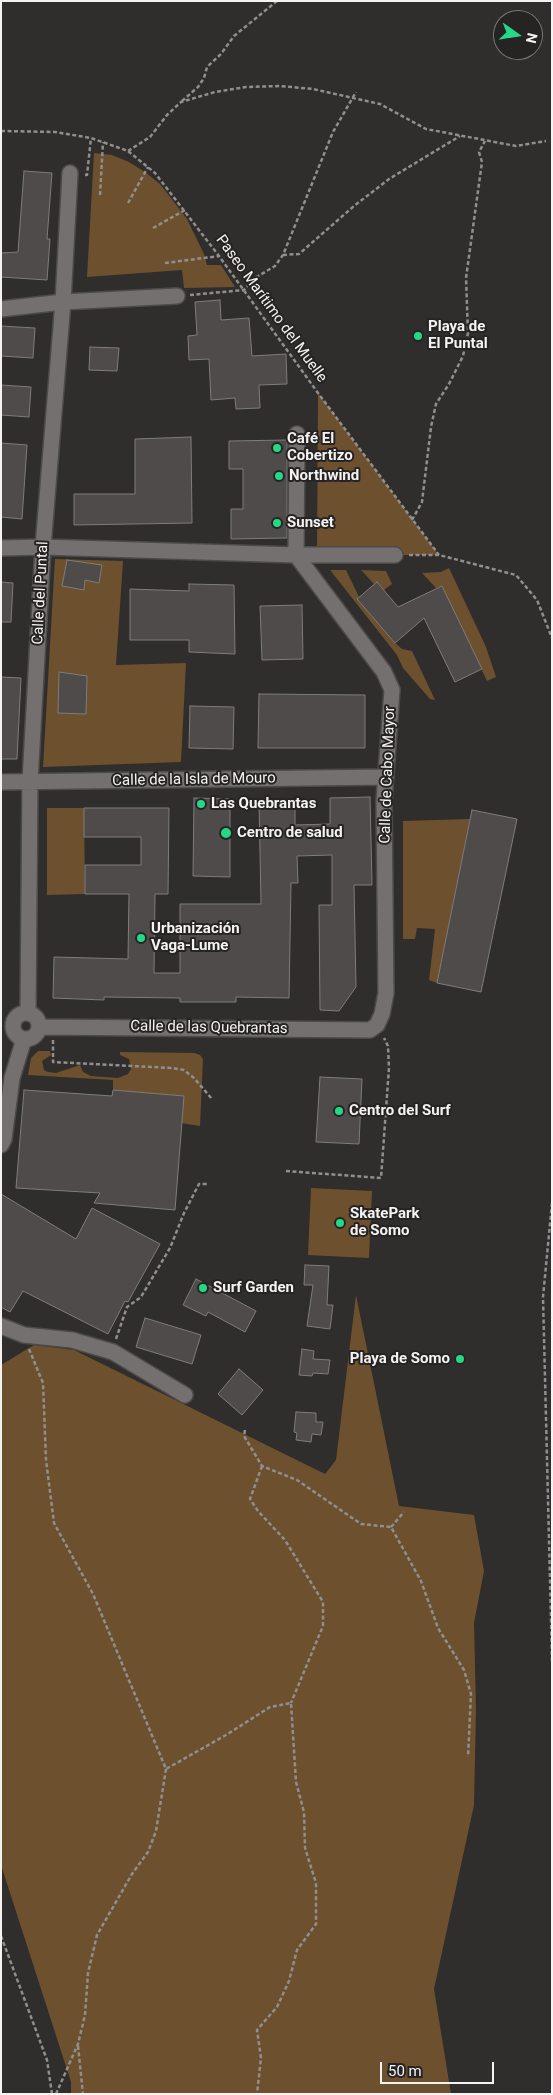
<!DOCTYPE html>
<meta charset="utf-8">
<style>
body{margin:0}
#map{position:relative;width:553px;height:2095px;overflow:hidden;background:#302d2d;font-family:Roboto,sans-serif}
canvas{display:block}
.frame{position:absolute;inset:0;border:2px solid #f4f2f2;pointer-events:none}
.north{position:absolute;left:493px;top:10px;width:50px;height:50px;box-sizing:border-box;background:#262323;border:1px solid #787676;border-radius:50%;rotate:103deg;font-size:14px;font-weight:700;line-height:20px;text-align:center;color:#f4f2f2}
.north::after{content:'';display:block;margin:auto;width:18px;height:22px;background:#25d886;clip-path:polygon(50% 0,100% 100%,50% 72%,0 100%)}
.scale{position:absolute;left:380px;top:2062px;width:114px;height:22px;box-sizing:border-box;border:2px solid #f4f2f2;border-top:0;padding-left:6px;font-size:15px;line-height:18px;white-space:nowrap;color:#f4f2f2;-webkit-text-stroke:4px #262323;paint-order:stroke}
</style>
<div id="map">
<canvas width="553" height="2095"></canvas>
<div class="frame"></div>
<div class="north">N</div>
<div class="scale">50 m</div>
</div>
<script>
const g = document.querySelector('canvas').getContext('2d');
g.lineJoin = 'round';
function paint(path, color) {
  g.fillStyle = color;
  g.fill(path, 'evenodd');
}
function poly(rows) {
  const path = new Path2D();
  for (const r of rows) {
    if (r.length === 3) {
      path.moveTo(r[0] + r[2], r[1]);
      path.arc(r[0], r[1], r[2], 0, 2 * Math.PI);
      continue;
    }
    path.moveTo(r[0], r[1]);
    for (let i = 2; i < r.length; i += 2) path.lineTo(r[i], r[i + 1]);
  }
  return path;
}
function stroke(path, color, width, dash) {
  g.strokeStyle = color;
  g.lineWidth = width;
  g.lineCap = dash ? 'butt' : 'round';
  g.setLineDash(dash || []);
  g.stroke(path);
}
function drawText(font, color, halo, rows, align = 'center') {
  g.font = font + ' Roboto,sans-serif';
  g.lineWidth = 4;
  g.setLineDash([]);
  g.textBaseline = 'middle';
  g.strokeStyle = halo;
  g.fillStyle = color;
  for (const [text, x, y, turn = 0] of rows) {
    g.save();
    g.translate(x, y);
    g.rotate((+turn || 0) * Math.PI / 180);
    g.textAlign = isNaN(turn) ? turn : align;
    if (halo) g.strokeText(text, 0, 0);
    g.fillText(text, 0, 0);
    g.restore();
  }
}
const green = poly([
 [94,153,112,155,129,162,145,172,160,184,187,219,204,254,207,265,221,265,235,287,184,288,182,270,87,277],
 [318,393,439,555,317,555],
 [55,559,123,561,116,665,186,663,181,762,43,767],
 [449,568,486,647,496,677,487,681,442,586,436,588,422,573,441,572],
 [330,570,346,570,359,597,357,599,395,643,402,649,412,651,435,700,430,699,403,668,397,655],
 [361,570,386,571,392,584,384,590,377,582,374,584],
 [47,808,84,808,85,894,47,895],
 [470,819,437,983,429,980,435,929,417,928,415,939,403,939,403,821],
 [38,1051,50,1051,51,1055,42,1061,44,1070,48,1072,56,1073,80,1065,83,1072,91,1076,118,1078,128,1074,131,1069,129,1059,120,1055,120,1052,195,1053,200,1055,203,1059,200,1126,181,1123,183,1096,113,1090,113,1080,28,1075,31,1058],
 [311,1188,372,1191,369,1258,308,1255],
 [356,1295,399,1506,474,1515,484,1571,474,1623,476,1709,474,1805,434,1989,451,2094,71,2094,71,2082,1,1865,1,1365,34,1345,74,1350,325,1474,336,1460]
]);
const building = poly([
 [24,171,52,173,47,239,50,239,47,280,1,277,1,253,18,252,24,171],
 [220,300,221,320,249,318,252,356,286,354,287,384,259,385,260,408,236,409,235,398,211,400,209,359,189,360,188,336,197,335,195,302,220,300],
 [1,326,35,328,33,358,1,356,1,326],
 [90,347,119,348,117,371,89,370,90,347],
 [1,385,31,387,29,417,1,415,1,385],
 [191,437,192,523,74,525,74,494,135,494,135,439,191,437],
 [287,440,287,538,231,539,231,509,243,509,243,469,229,469,229,441,287,440],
 [1,443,27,445,22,519,1,517,1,443],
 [67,560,102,565,99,583,85,580,84,590,62,586,67,560],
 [1,582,13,583,11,622,1,622,1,582],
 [377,582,398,607,442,586,482,669,455,682,424,618,395,643,357,599,377,582],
 [189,584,234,585,235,654,189,652,189,640,130,640,130,589,189,591,189,584],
 [302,605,303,659,262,660,260,606,302,605],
 [59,672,87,676,86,714,58,713,59,672],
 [1,677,21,678,17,759,1,759,1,677],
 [259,694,365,695,365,748,258,748,259,694],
 [190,706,234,707,233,749,189,748,190,706],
 [370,797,372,885,354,885,356,987,339,1011,320,1010,319,905,332,905,332,855,297,856,298,883,291,883,289,998,236,997,236,1002,180,1002,180,998,104,997,104,1000,53,998,54,957,128,959,129,894,85,894,85,865,141,865,141,837,84,837,84,808,169,808,168,894,155,894,154,973,180,973,180,904,261,904,259,800,295,800,295,825,330,824,330,798,370,797],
 [194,798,230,799,230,877,193,876,194,798],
 [472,810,517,819,481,992,437,983,472,810],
 [320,1077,362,1079,359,1144,316,1142,320,1077],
 [24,1090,112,1096,113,1090,184,1096,175,1210,94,1203,100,1193,16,1188,24,1090],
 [1,1194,76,1239,92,1208,160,1244,128,1302,125,1301,108,1334,23,1291,10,1312,1,1307,1,1194],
 [305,1265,329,1266,327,1305,333,1305,330,1329,307,1326,313,1285,304,1285,305,1265],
 [196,1279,256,1311,245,1332,208,1312,206,1316,183,1305,196,1279],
 [145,1318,201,1335,192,1364,136,1347,145,1318],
 [302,1349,314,1351,313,1359,330,1360,328,1374,313,1373,312,1376,299,1375,302,1349],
 [239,1369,263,1390,242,1415,218,1394,239,1369],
 [296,1412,316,1413,316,1422,323,1422,321,1435,312,1434,311,1442,296,1440,297,1433,294,1432,296,1412]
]);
const path = poly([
 [182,101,198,87,204,78,207,67,221,54,234,36,277,1],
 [1,131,55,132,91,138,128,151,155,173,219,256,318,393,439,555],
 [128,151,150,137,167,115,181,102,215,92,246,87,280,86,313,89,380,104,426,129,516,146,546,141],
 [85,175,87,175,91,138],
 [100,195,103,142],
 [128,203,148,167],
 [153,228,185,210],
 [283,255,299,254,354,206,389,179,460,136],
 [165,263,219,256],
 [190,295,244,290,255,278,275,266,283,255,333,132,356,92],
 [412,520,422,502,431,427,436,404,449,384,463,356,468,333,466,278,482,162,479,152,485,141],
 [409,555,439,555,516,575,537,600,552,638],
 [53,1040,53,1062,172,1068,184,1070,194,1078,212,1099],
 [286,1171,381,1178,389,1068,388,1046,384,1038],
 [552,1203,543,1297,552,1661],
 [116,1339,127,1307,141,1297,170,1248,184,1213,199,1184,207,1184],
 [29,1349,43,1383,46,1460,54,1523,93,1594,166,1769,226,1735,270,1707,291,1703,296,1782,304,1812,305,1848,316,1883,316,1924,297,1950,289,1981,277,2007,257,2030,261,2058,257,2094],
 [245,1430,244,1436,262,1466,297,1480,361,1524,391,1527,421,1581,438,1628,464,1670,471,1694,468,1757],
 [262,1466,250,1499,258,1511,285,1540,323,1602,323,1626,291,1703],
 [391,1527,404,1512],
 [1,1936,47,2060,52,2094],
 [78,2046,83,2094],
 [56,2094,78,2044,85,2015,88,1973,97,1935,132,1874,148,1852,156,1831,166,1769]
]);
const minor = poly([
 [1,309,63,302,177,296],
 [1,548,43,547,296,555,395,555],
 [1,782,386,777],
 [28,1012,30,782,43,547,63,302,70,173],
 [26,1026,13],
 [40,1027,370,1030,377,1025,382,1014,386,993,384,801,392,690,384,672,296,555,297,434],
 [1,1145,4,1139,12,1078,24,1039],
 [1,1326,24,1335,72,1340,113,1352,185,1395]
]);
const markers = [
 [418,336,5,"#25d886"],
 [277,448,5,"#25d886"],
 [279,476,5,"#25d886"],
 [277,523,5,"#25d886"],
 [201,804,5,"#25d886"],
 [226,833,6,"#25d886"],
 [141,938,5,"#25d886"],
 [339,1111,5,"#25d886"],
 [340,1223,5,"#25d886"],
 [203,1288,5,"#25d886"],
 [460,1359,5,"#25d886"]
];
const streetNames = [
 ["Paseo Marítimo del Muelle",271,309,54],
 ["Calle del Puntal",41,593,-87],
 ["Calle de Cabo Mayor",388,775,-88],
 ["Calle de la Isla de Mouro",194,780,-1],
 ["Calle de las Quebrantas",209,1028,1]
];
const poiNames = [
 ["Playa de",428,327],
 ["El Puntal",428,344],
 ["Café El",287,439],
 ["Cobertizo",287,456],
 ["Northwind",289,476],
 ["Sunset",287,523],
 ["Las Quebrantas",211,804],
 ["Centro de salud",237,833],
 ["Urbanización",151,929],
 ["Vaga-Lume",151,946],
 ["Centro del Surf",349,1111],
 ["SkatePark",350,1214],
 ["de Somo",350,1231],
 ["Surf Garden",213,1288],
 ["Playa de Somo",450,1359,"right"]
];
paint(green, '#6d502e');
paint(building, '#4e4b4a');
stroke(building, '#807c7a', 1);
stroke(minor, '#4d4a4a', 18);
stroke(path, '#918e8e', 2.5, [4, 2.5]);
stroke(minor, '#747070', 15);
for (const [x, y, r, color] of markers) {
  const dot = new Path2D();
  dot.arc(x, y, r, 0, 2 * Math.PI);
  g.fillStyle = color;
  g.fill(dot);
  stroke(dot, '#262323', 2);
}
drawText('15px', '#f4f2f2', '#262323', streetNames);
drawText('bold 15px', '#f4f2f2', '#262323', poiNames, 'left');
</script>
